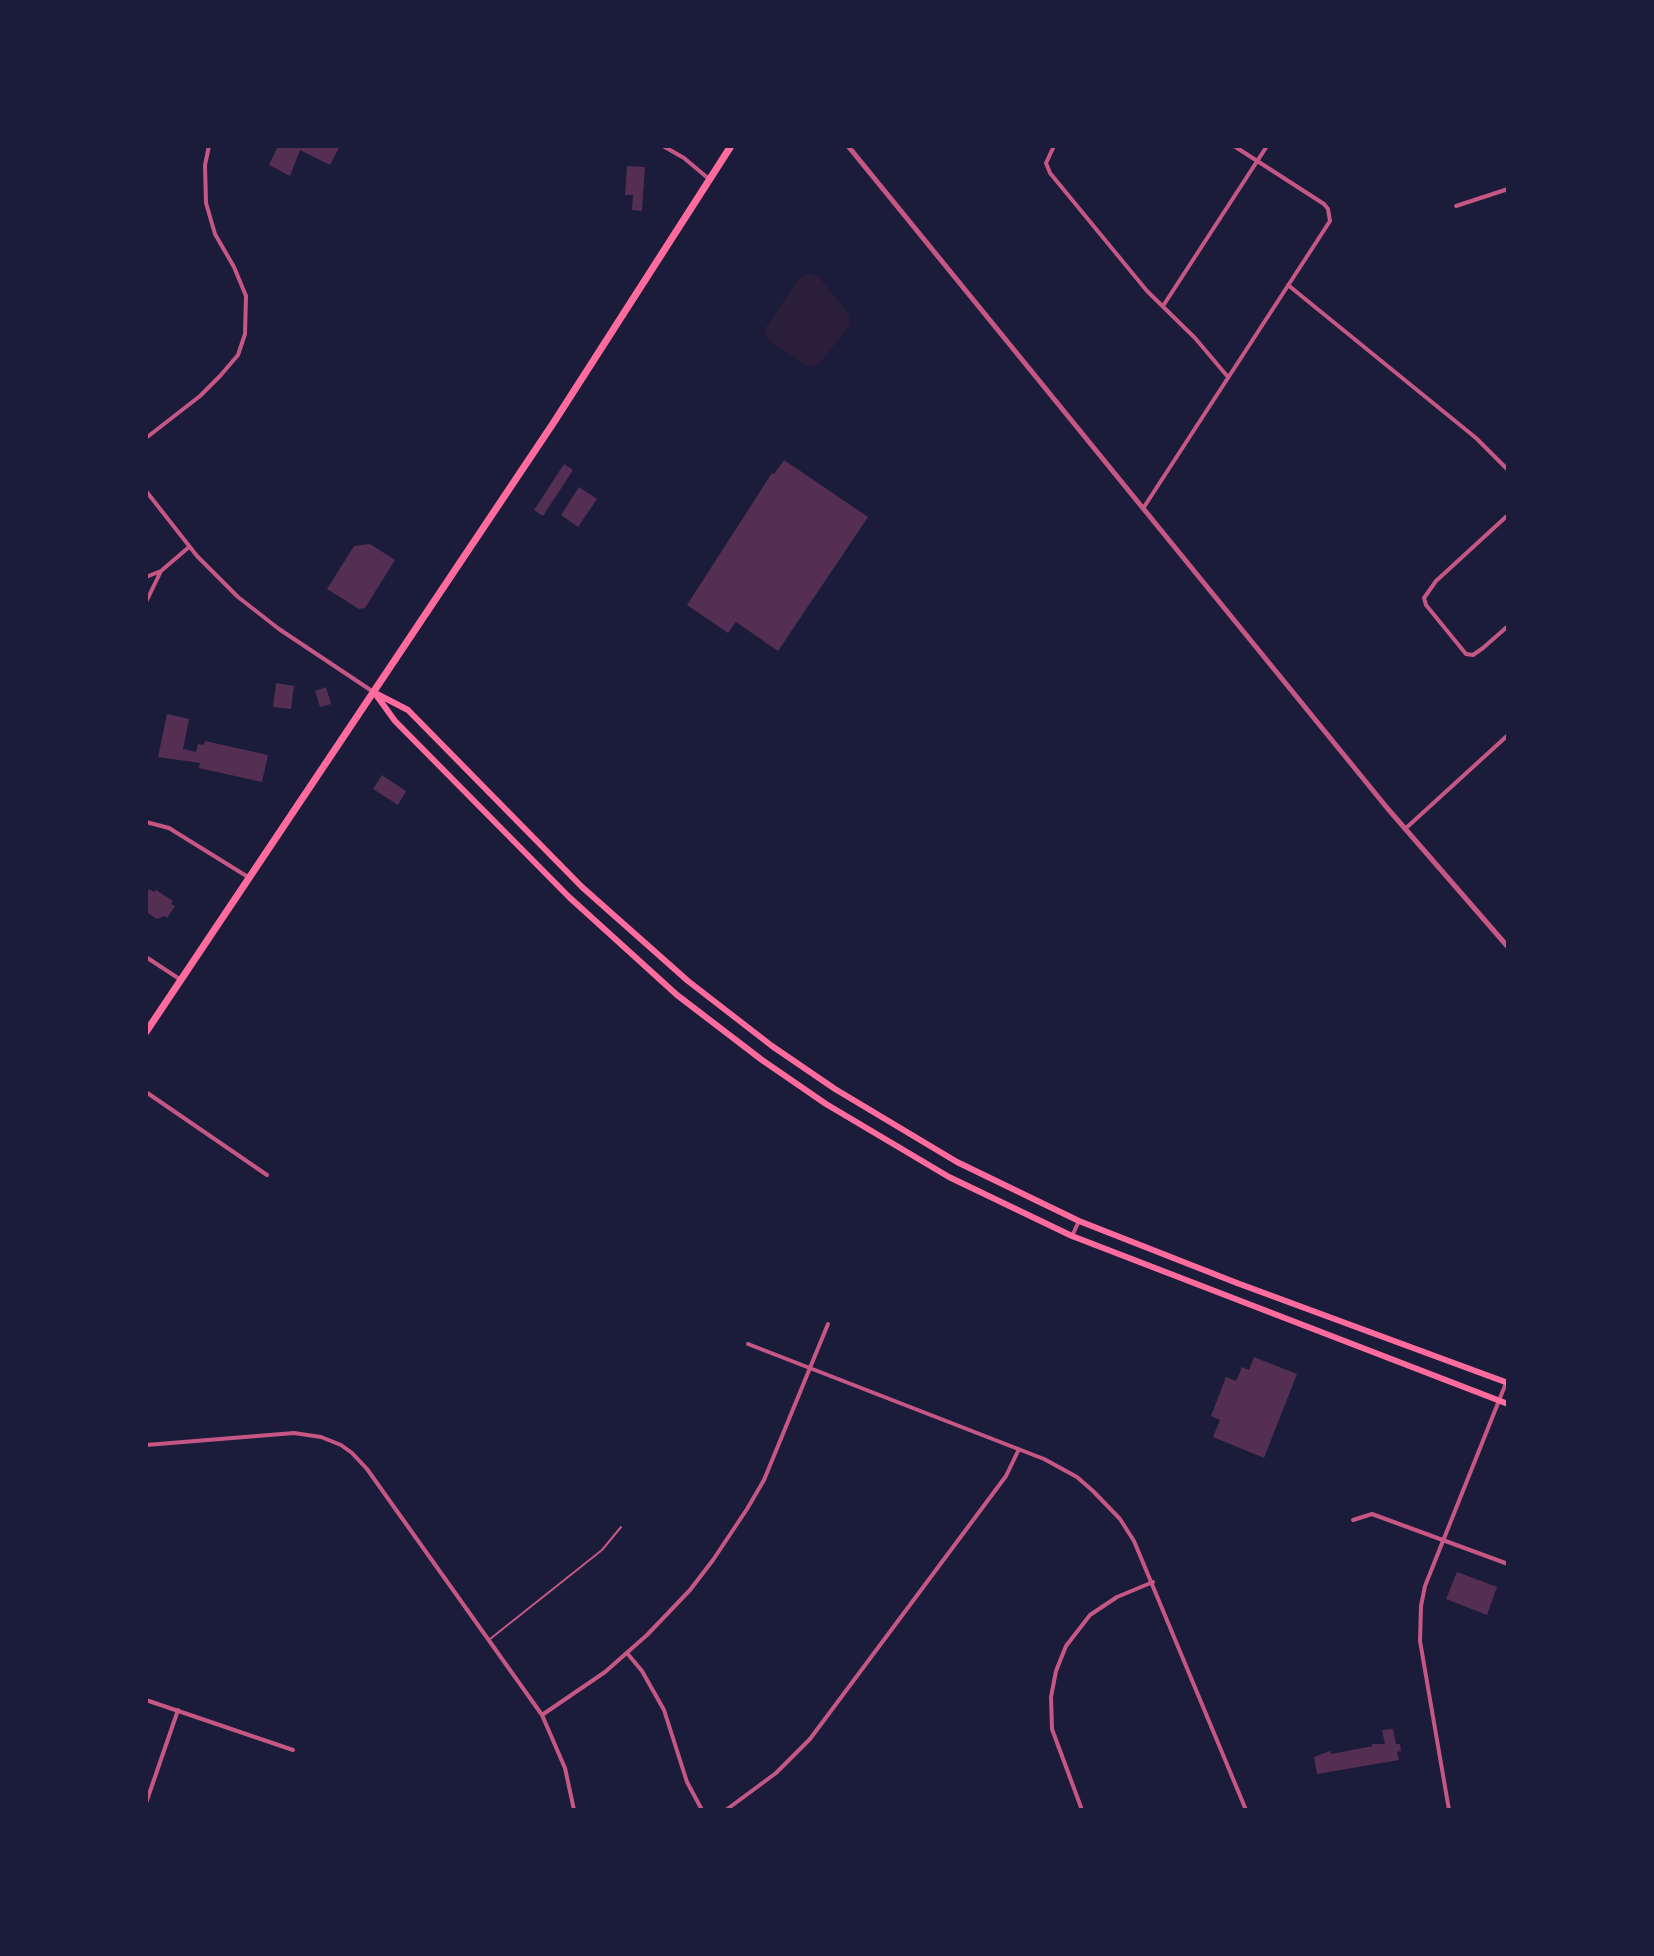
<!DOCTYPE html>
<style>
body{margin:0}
#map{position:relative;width:1654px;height:1956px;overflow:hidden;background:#1b1b3a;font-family:"PT Sans",sans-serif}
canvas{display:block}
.frame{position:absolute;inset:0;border:148px solid #1b1b3a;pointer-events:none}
</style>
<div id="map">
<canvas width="1654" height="1956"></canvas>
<div class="frame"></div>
</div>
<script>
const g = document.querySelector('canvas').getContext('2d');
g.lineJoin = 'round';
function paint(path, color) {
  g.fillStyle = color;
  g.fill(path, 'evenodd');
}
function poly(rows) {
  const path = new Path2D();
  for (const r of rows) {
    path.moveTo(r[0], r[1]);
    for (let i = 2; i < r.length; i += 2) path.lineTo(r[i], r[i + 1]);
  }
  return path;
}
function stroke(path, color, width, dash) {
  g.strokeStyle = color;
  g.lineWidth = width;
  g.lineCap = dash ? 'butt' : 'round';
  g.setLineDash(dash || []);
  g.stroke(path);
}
const green = poly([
 [809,273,819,277,848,313,850,321,849,327,820,363,813,367,806,365,769,341,766,335,766,327,799,278]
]);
const building = poly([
 [278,146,282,148,340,146,330,165,300,150,290,176,269,165],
 [627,166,645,167,642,211,632,210,633,195,625,195],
 [784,460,868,517,778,651,736,622,728,633,687,605,772,473,774,474],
 [564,464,573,470,543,516,534,510],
 [579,487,597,499,578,527,561,515],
 [370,544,395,560,365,608,359,609,327,589,354,546],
 [276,683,294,686,291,709,273,707],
 [326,687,331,704,320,707,315,691],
 [167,714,189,719,183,749,196,752,198,744,204,745,205,741,268,755,262,782,199,768,200,763,158,757],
 [382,775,406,791,398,805,373,789],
 [149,889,154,892,156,890,173,901,171,904,175,906,167,918,164,916,157,919,146,912,146,895],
 [1254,1357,1297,1374,1264,1458,1213,1437,1220,1420,1211,1416,1226,1377,1236,1381,1242,1367,1249,1370],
 [1457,1572,1497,1587,1487,1615,1446,1599],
 [1393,1729,1396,1744,1400,1744,1401,1751,1397,1752,1399,1760,1317,1774,1314,1757,1330,1751,1331,1754,1373,1746,1372,1744,1385,1744,1382,1730]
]);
const service = poly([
 [490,1639,602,1550,621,1527]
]);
const minor = poly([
 [663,146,684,158,709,179],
 [1054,146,1046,163,1050,173,1147,291,1195,338,1228,377],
 [1456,206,1508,189],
 [1288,285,1476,438,1508,470],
 [1163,306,1267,146],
 [146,438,200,396,220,376,238,355,245,334,246,296,234,267,215,234,206,203,205,165,209,146],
 [146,491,197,556,238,597,279,629,372,691],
 [1144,507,1330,221,1328,209,1324,204,1234,146],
 [1508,515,1436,581,1424,598,1426,605,1466,654,1473,655,1483,648,1508,626],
 [161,571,189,547],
 [146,577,161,571,146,602],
 [146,822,169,828,248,877],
 [1405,829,1508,735],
 [146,957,181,980],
 [146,1092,267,1175],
 [1072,1236,1079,1221],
 [748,1344,1044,1459,1077,1477,1093,1491,1120,1519,1134,1541,1246,1810],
 [146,1445,294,1433,321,1437,341,1445,352,1453,367,1469,542,1715,565,1768,574,1810],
 [1353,1520,1372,1514,1508,1564],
 [627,1653,642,1671,664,1710,687,1782,702,1810],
 [146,1700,293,1750],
 [542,1715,605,1672,647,1635,690,1590,713,1560,747,1509,764,1480,828,1324],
 [146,1803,178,1710],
 [726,1810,776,1773,810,1739,1006,1476,1019,1449],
 [1082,1810,1052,1729,1051,1697,1056,1671,1066,1646,1090,1615,1117,1597,1153,1582],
 [1449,1810,1420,1641,1421,1606,1425,1586,1506,1383]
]);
const tertiary = poly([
 [848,146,1388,809,1508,947]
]);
const secondary = poly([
 [374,692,395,721,569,897,677,995,762,1060,826,1104,949,1177,1072,1236,1508,1404],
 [377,694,408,710,582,887,688,981,772,1046,835,1089,957,1162,1079,1221,1237,1283,1508,1383]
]);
const primary = poly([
 [146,1032,554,422,731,146]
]);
paint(green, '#2a1e3b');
paint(building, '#542f53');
stroke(service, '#c65784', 2);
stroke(minor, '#c65784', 4);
stroke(tertiary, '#c65784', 5);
stroke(secondary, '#ff6b9d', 6);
stroke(primary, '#ff6b9d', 7);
</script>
